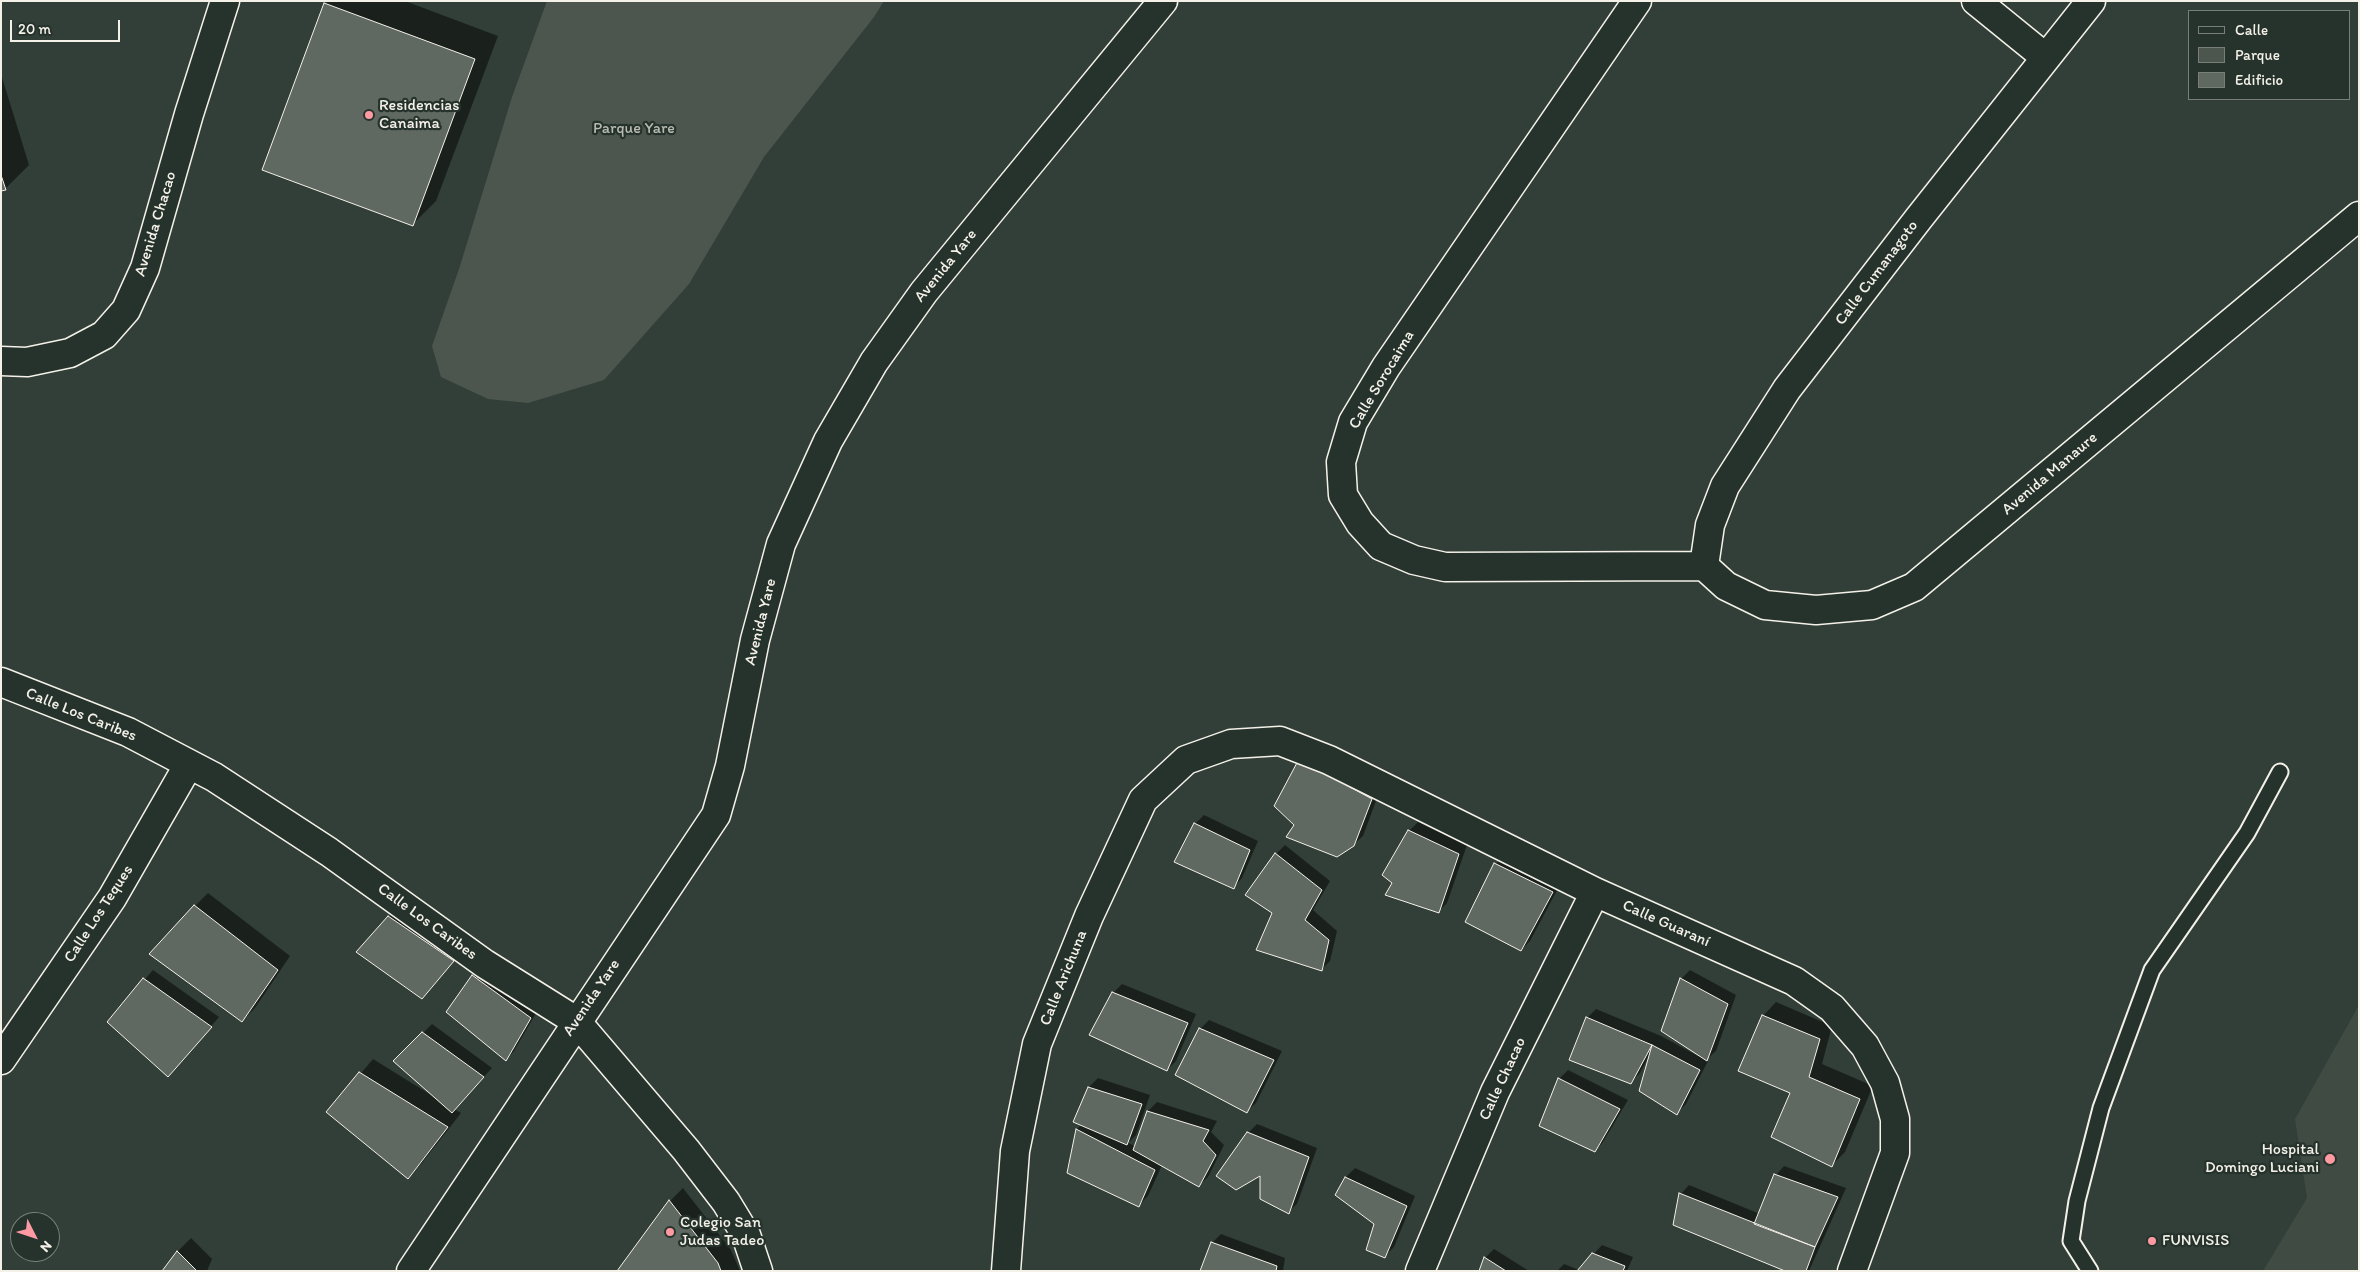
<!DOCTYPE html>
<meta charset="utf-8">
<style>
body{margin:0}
#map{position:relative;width:2360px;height:1272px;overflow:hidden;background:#323e38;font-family:Itim,sans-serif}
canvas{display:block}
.frame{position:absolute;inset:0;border:2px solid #f4f1e8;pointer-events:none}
.legend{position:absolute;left:2188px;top:10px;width:162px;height:90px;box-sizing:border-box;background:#26332d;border:1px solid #787f78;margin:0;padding:6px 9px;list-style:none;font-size:15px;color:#f4f1e8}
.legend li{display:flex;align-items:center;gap:10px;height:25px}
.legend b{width:25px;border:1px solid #787f78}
.north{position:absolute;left:10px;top:1212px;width:50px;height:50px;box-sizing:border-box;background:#26332d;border:1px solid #787f78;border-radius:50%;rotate:131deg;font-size:14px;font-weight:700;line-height:20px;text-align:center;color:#f4f1e8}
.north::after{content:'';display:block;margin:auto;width:18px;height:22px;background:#ff9aa2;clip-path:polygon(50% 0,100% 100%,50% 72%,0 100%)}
.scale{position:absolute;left:10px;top:20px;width:110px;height:22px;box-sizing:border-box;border:2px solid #f4f1e8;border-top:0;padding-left:6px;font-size:15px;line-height:18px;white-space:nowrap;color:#f4f1e8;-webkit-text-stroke:4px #26332d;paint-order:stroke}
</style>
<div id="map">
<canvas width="2360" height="1272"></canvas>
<div class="frame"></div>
<ul class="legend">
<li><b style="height:6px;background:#26332d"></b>Calle</li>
<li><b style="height:14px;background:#4c564f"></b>Parque</li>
<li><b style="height:14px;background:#5f6861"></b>Edificio</li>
</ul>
<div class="north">N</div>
<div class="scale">20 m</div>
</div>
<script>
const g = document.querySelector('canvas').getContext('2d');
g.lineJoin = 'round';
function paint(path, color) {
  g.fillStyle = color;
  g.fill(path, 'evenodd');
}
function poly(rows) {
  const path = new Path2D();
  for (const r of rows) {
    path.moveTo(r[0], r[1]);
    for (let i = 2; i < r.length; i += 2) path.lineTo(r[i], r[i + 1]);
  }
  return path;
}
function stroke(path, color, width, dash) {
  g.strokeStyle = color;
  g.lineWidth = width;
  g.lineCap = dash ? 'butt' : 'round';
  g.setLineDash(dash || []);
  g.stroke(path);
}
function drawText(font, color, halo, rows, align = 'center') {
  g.font = font + ' Itim,sans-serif';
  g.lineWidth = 4.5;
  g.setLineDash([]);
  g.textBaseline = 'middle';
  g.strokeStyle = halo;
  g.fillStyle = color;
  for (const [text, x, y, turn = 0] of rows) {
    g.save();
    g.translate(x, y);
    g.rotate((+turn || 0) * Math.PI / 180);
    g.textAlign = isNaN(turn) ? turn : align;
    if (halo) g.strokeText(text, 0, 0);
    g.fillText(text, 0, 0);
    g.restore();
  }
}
const built = poly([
 [2359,1005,2359,1271,2263,1271,2307,1198,2295,1119]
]);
const green = poly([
 [547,1,884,1,874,17,764,157,689,284,604,380,528,403,488,399,441,377,432,346,459,269,512,97]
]);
const shadow = poly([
 [328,1,405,1,498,36,436,201,413,224,325,4],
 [1,74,29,165,5,189,1,190],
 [1300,760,1380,790,1363,836,1353,845,1295,825],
 [1204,815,1258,841,1242,878,1234,887,1195,824],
 [1418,822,1467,845,1447,903,1438,912,1394,883,1409,831],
 [1285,845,1330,881,1313,910,1337,931,1330,961,1321,970,1274,913,1276,854],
 [1504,855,1561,883,1530,941,1521,950,1466,921,1496,864],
 [208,893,290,956,255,1008,242,1021,195,906],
 [398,908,462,951,431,988,389,917],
 [482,967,539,1008,514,1051,506,1060,448,1012],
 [153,970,219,1017,177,1066,108,1022],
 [1690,970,1736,995,1716,1051,1706,1060,1708,1061,1686,1104,1677,1113,1649,1056,1640,1073,1631,1082,1587,1018,1596,1009,1661,1036,1700,1057,1681,979],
 [1122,984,1196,1014,1176,1061,1167,1070,1113,993],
 [1776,1002,1832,1026,1822,1064,1873,1086,1845,1152,1832,1165,1792,1092,1763,1016],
 [1209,1020,1282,1051,1256,1103,1247,1111,1200,1029],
 [432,1024,492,1068,454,1109,461,1113,421,1164,408,1177,328,1112,373,1059,431,1095,395,1061],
 [1568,1070,1628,1100,1603,1142,1595,1151,1559,1079],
 [1098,1078,1150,1095,1136,1135,1128,1143,1135,1146,1148,1111,1157,1102,1217,1121,1211,1132,1224,1145,1208,1177,1199,1185,1162,1165,1148,1196,1139,1205,1077,1129,1082,1124,1075,1121,1089,1087],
 [1257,1124,1317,1148,1297,1204,1288,1212,1261,1174,1248,1133],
 [1784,1166,1846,1188,1809,1271,1788,1271,1681,1194,1689,1185,1760,1214,1776,1175],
 [1355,1168,1415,1196,1394,1247,1385,1256,1376,1224,1337,1195,1346,1177],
 [683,1188,731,1250,740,1271,619,1271,670,1201],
 [1221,1234,1285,1258,1283,1271,1201,1271,1212,1243],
 [191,1238,212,1259,207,1271,164,1271,178,1251],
 [1602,1245,1633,1257,1627,1271,1557,1271,1564,1264,1579,1270],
 [1494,1249,1529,1271,1480,1271,1485,1258]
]);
const building = poly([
 [324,3,475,59,413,226,262,170,324,3],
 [1,175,6,190,1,191,1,175],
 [1299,759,1372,799,1354,846,1337,857,1286,837,1294,825,1274,806,1299,759],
 [1194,823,1250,850,1234,889,1174,862,1194,823],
 [1408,830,1459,854,1439,913,1385,895,1392,883,1382,875,1408,830],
 [1275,853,1322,890,1305,920,1329,940,1322,971,1256,950,1272,913,1245,895,1275,853],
 [1494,863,1553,892,1521,951,1465,922,1494,863],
 [194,905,278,970,242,1022,149,954,194,905],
 [388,916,454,961,422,999,356,952,388,916],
 [472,975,531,1018,506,1061,446,1012,472,975],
 [143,978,212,1027,168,1077,107,1022,143,978],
 [1680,978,1728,1004,1707,1061,1661,1031,1680,978],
 [1112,992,1188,1023,1167,1071,1089,1035,1112,992],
 [1762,1015,1820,1039,1809,1077,1860,1099,1832,1167,1771,1137,1790,1093,1738,1071,1762,1015],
 [1586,1017,1652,1045,1631,1084,1569,1060,1586,1017],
 [1199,1028,1274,1060,1247,1113,1175,1075,1199,1028],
 [422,1032,484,1077,452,1113,393,1061,422,1032],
 [1652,1045,1700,1070,1677,1115,1639,1091,1652,1045],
 [359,1072,448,1127,408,1179,326,1112,359,1072],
 [1558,1078,1620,1109,1595,1152,1539,1126,1558,1078],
 [1088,1087,1142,1104,1127,1145,1073,1122,1088,1087],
 [1147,1111,1209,1130,1203,1141,1216,1155,1199,1187,1133,1150,1147,1111],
 [1076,1129,1155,1170,1139,1207,1067,1173,1076,1129],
 [1247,1132,1309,1157,1289,1214,1260,1199,1260,1176,1236,1190,1216,1176,1247,1132],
 [1774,1174,1838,1197,1815,1247,1754,1224,1774,1174],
 [1345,1177,1407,1206,1385,1258,1366,1250,1374,1224,1335,1195,1345,1177],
 [1679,1193,1815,1247,1806,1271,1785,1271,1673,1225,1679,1193],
 [669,1200,718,1263,721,1271,617,1271,669,1200],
 [1211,1242,1277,1266,1276,1271,1200,1271,1211,1242],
 [177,1251,197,1271,162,1271,177,1251],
 [1592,1253,1625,1266,1623,1271,1577,1271,1592,1253],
 [1484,1257,1506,1271,1479,1271,1484,1257]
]);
const lane = poly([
 [2090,1271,2071,1241,2077,1201,2101,1108,2152,970,2247,833,2280,772]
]);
const street = poly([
 [1637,1,1386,367,1353,422,1341,462,1343,495,1360,523,1381,546,1414,560,1445,567,1704,566],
 [1976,1,2045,57],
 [1,361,27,362,70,353,104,335,126,310,145,268,189,114,225,1],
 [1704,566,1726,586,1765,605,1816,610,1872,605,1914,587,2359,216],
 [1704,566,1710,525,1725,486,1787,389,1919,218,2091,1],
 [1,682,128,732,214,777,329,852,485,964,576,1021,686,1150,726,1202,746,1235,758,1271],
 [1,1060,112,898,189,764],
 [411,1271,716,815,730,766,755,640,781,544,828,441,874,362,924,292,1163,1],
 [1006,1271,1015,1151,1037,1044,1089,916,1143,800,1186,760,1231,744,1280,741,1329,760,1595,892,1794,981,1832,1008,1865,1046,1885,1083,1895,1119,1895,1153,1852,1271],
 [1420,1271,1495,1092,1595,892]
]);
const markers = [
 [369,115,5,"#ff9aa2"],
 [2330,1159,6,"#ff9aa2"],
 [670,1232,5,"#ff9aa2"],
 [2152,1241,5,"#ff9aa2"]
];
const poiNames = [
 ["Residencias",379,106],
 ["Canaima",379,124],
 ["Hospital",2319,1150,"right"],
 ["Domingo Luciani",2319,1168,"right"],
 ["Colegio San",680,1223],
 ["Judas Tadeo",680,1241],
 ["FUNVISIS",2162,1241]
];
const parkNames = [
 ["Parque Yare",634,129]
];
const streetNames = [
 ["Avenida Chacao",156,224,-73],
 ["Avenida Yare",946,266,-51],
 ["Calle Cumanagoto",1877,273,-53],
 ["Calle Sorocaima",1382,380,-59],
 ["Avenida Manaure",2050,474,-40],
 ["Avenida Yare",761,622,-76],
 ["Calle Los Caribes",81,715,22],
 ["Calle Los Teques",99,914,-57],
 ["Calle Los Caribes",427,922,36],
 ["Calle Guaraní",1666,924,24],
 ["Calle Arichuna",1064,978,-68],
 ["Avenida Yare",592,998,-56],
 ["Calle Chacao",1503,1079,-65]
];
paint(built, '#404b44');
paint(green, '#4c564f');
paint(shadow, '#0007');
paint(building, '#5f6861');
stroke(building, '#f4f1e8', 1);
stroke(lane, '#f4f1e8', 19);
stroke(street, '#f4f1e8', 31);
stroke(lane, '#26332d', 15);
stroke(street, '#26332d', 28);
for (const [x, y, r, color] of markers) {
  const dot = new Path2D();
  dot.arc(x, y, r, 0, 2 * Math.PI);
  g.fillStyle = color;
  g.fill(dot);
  stroke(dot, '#26332d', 2);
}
drawText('16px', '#f4f1e8', '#26332d', poiNames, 'left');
drawText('16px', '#b9bbb2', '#26332d', parkNames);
drawText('16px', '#f4f1e8', '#26332d', streetNames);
</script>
